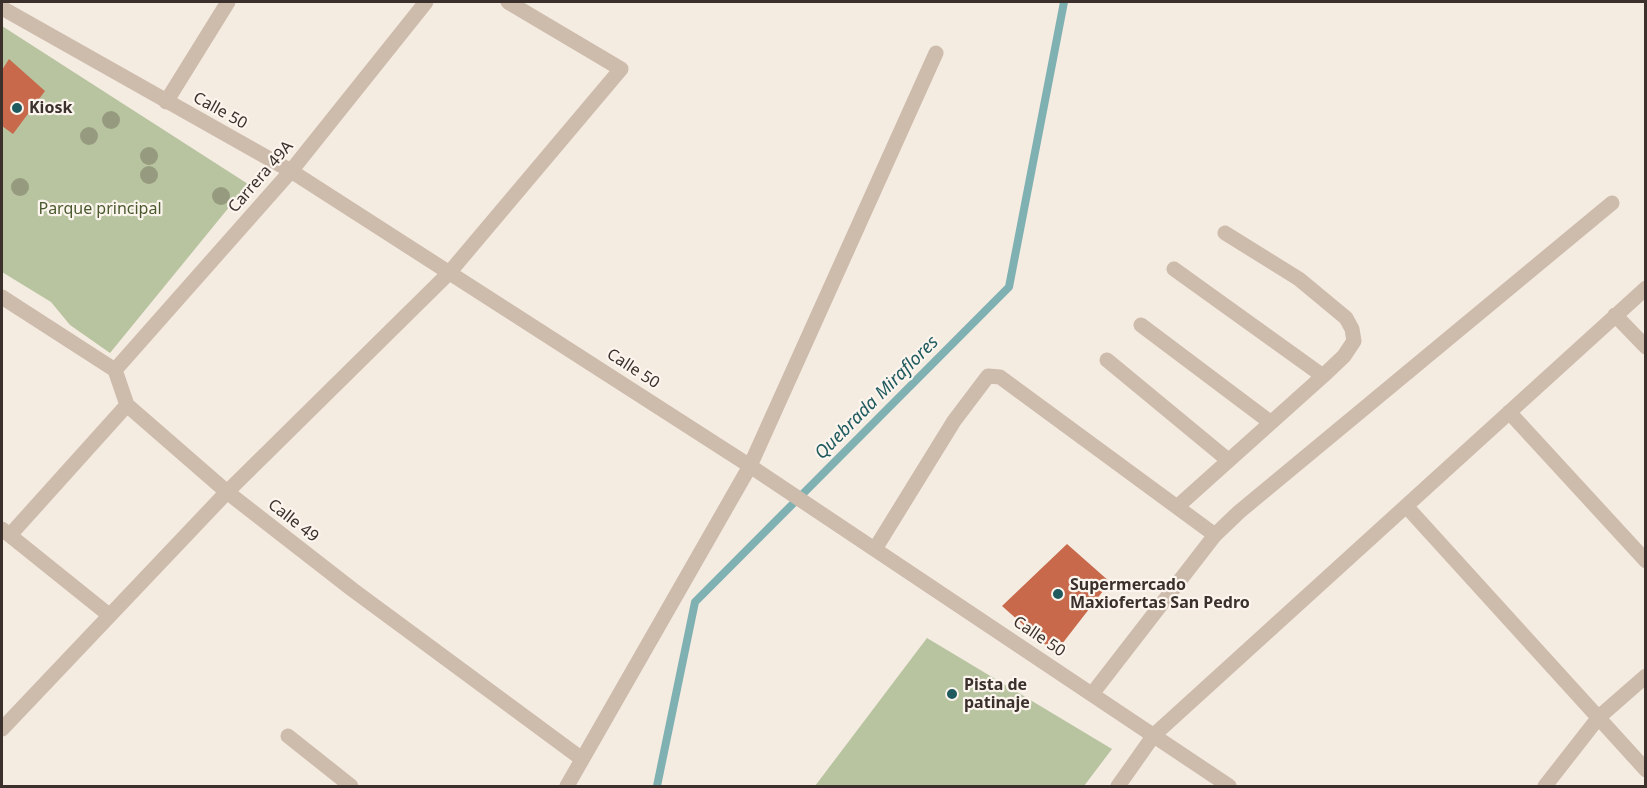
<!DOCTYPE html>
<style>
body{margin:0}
#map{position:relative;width:1647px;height:788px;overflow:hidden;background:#f4ebe1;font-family:"Noto Sans",sans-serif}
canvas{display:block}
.frame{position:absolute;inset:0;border:3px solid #3b302b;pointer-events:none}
</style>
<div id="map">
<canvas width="1647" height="788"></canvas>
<div class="frame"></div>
</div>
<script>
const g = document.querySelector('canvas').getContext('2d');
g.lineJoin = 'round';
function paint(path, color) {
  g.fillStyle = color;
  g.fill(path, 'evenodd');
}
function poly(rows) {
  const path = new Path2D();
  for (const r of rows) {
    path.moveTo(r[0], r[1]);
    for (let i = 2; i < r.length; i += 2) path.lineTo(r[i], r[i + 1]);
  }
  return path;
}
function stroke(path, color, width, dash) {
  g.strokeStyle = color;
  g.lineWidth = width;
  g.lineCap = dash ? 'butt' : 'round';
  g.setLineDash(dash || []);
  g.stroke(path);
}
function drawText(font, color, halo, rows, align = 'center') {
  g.font = font + ' "Noto Sans",sans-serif';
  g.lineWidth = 4.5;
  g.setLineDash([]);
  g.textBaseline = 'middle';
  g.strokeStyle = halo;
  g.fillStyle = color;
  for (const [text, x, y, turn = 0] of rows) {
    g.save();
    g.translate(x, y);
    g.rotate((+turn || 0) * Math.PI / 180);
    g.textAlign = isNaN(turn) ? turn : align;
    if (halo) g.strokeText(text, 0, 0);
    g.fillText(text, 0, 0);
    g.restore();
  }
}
const green = poly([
 [2,26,248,184,110,353,70,325,51,302,2,272],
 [927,638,1112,749,1084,786,815,786]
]);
const stream = poly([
 [657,786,695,602,1009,287,1064,2]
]);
const building = poly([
 [9,59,45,91,13,134,2,126,2,70],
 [1067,544,1110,582,1055,653,1002,606]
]);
const minor = poly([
 [2,8,291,171,750,466,1229,786],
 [166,102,228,2],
 [1174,269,1323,376],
 [2,297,115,370,127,405,227,492,353,590,582,759],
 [1615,315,1646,347],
 [1141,325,1270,422],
 [1107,360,1228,460],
 [115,370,291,171,426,2],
 [1509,412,1646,561],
 [1178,506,1323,376,1344,356,1354,341,1352,329,1346,318,1299,279,1225,233],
 [1406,506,1646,770],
 [2,529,109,615],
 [10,535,127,405],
 [875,549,954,421,988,376,1000,377,1215,535],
 [1092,694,1215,535,1239,512,1612,203],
 [2,729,227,492,449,273,621,69,508,2],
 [288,736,351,786],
 [567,786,750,466,936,53],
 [1118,786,1154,735,1646,288],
 [1545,786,1599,717,1646,676]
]);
const trees = [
 [111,120],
 [89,136],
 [149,156],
 [149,175],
 [20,187],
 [221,196]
];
const markers = [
 [17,108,6,"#1f5a5e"],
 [1058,594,6,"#1f5a5e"],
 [952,694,6,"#1f5a5e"]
];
const poiNames = [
 ["Kiosk",29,108],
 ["Supermercado",1070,585],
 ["Maxiofertas San Pedro",1070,603],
 ["Pista de",964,685],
 ["patinaje",964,703]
];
const streetNames = [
 ["Calle 50",220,111,29],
 ["Carrera 49A",261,177,-49],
 ["Calle 50",633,369,33],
 ["Calle 49",293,521,38],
 ["Calle 50",1039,637,34]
];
const parkNames = [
 ["Parque principal",100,209]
];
const waterNames = [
 ["Quebrada Miraflores",877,398,-45]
];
paint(green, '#b8c4a0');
stroke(stream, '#7fb0b2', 8);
paint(building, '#c8694b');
stroke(minor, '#cdbbac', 15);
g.fillStyle = '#969b7f';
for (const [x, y] of trees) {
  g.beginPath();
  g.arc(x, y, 9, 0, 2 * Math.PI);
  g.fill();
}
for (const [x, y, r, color] of markers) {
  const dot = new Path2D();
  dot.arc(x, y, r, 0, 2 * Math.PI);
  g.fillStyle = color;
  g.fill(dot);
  stroke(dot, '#fbf5ee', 2);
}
drawText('bold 16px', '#3b302b', '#fbf5ee', poiNames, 'left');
drawText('16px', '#3b302b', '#fbf5ee', streetNames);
drawText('16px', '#4a5a2e', '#fbf5ee', parkNames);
drawText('italic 18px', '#1f5a5e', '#fbf5ee', waterNames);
</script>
